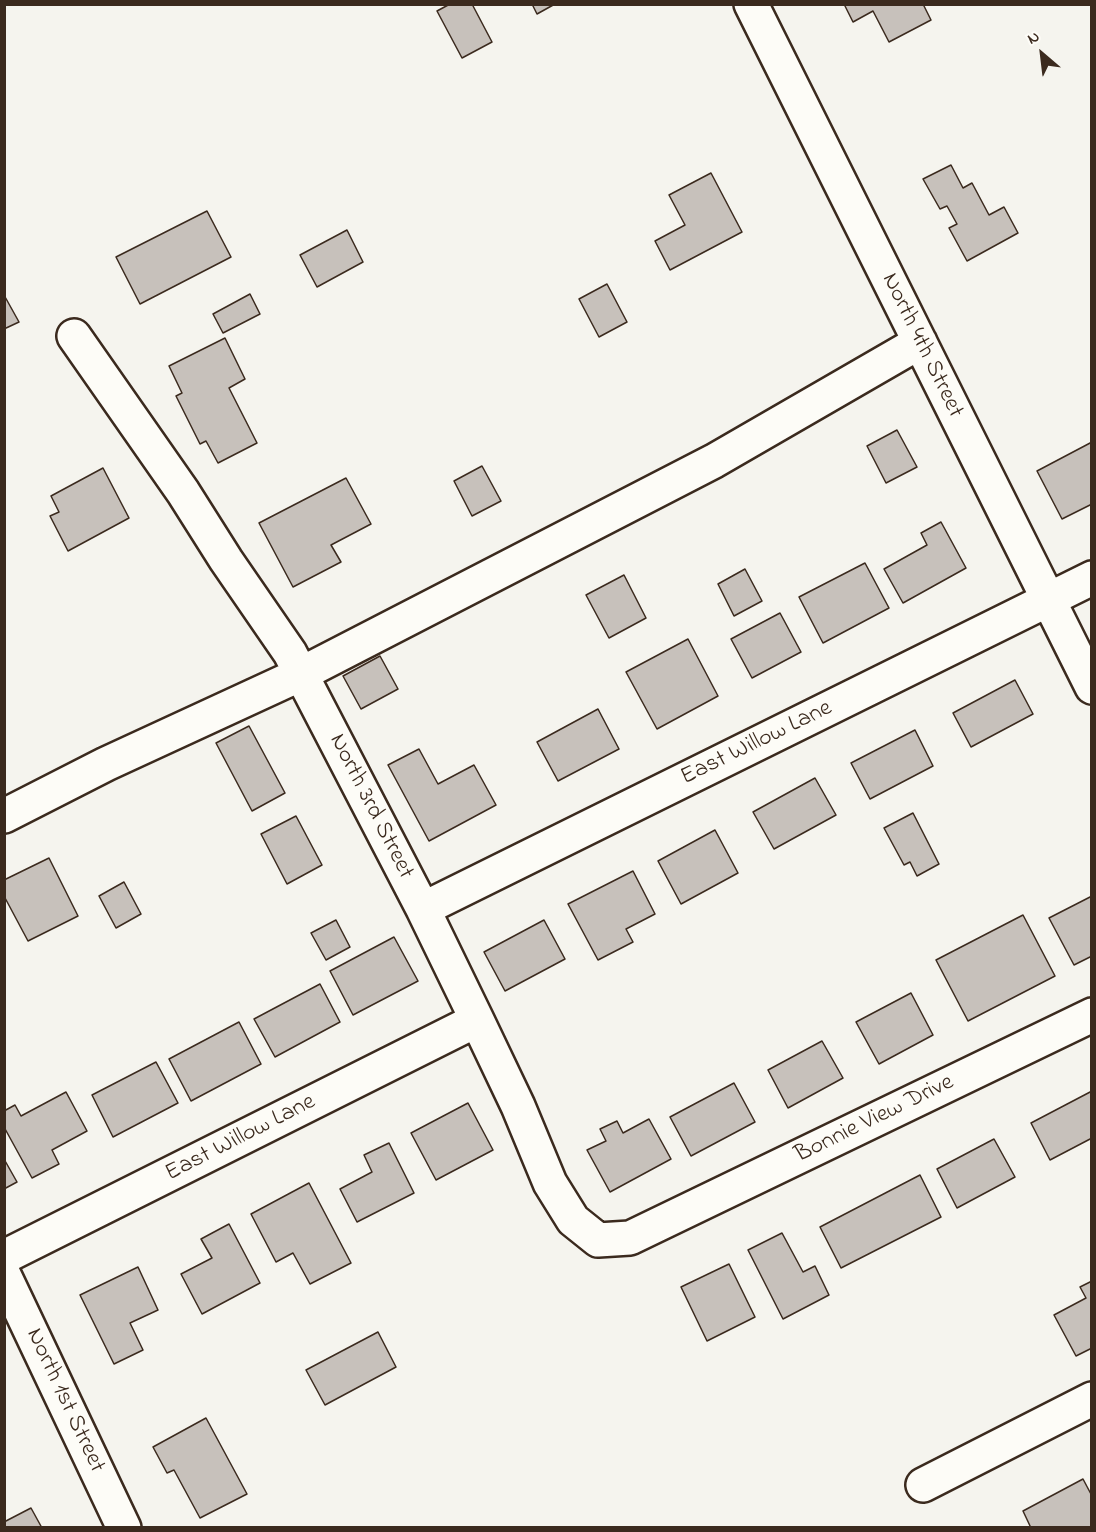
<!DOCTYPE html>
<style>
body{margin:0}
#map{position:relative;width:1096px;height:1532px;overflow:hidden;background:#f5f4ee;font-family:"Indie Flower",sans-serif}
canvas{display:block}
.frame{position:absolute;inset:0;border:6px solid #3b2a1e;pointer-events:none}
.north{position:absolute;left:1012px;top:24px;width:60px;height:60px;-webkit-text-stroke:4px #fdfcf7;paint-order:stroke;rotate:332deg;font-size:16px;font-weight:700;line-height:24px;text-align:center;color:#3b2a1e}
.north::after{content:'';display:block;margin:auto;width:21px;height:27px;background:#3b2a1e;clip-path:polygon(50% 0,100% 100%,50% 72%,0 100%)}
</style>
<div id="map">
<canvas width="1096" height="1532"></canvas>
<div class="frame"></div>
<div class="north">N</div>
</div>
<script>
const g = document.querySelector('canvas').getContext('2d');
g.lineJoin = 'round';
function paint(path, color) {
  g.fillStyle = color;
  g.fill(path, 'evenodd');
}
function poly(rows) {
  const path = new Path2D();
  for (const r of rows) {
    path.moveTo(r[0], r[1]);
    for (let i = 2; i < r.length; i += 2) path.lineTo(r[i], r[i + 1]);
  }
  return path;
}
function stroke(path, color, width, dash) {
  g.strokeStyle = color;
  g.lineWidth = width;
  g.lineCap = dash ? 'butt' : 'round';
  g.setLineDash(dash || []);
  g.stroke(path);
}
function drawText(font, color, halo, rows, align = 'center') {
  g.font = font + ' "Indie Flower",sans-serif';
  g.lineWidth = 4.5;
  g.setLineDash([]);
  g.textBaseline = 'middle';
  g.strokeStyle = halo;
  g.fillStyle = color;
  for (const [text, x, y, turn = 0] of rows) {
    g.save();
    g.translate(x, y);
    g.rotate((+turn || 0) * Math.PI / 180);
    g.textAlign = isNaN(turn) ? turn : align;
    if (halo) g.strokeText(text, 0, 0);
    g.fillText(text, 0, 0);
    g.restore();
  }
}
const building = poly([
 [450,4,472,4,492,42,462,58,437,11,450,4],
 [532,4,555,4,537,14,532,4],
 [844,4,923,4,931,20,889,42,873,11,853,22,844,4],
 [951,165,963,188,972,183,989,215,1004,207,1018,233,967,261,949,228,957,224,947,206,940,209,923,179,951,165],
 [711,173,742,232,670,270,655,241,685,225,669,195,711,173],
 [207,211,231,257,140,304,116,257,207,211],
 [347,230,363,262,317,287,300,255,347,230],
 [607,284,627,322,599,337,579,299,607,284],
 [250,294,260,314,223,333,213,314,250,294],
 [4,295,19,322,4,329,4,295],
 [225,338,245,379,229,388,257,443,218,463,206,441,200,444,176,396,182,393,169,366,225,338],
 [897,430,917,467,886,483,867,446,897,430],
 [1092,442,1092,504,1062,519,1037,471,1092,442],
 [482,466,501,501,472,516,454,481,482,466],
 [103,468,129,518,68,551,50,516,59,512,51,496,103,468],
 [346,478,371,524,331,545,341,562,293,587,259,523,346,478],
 [941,522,966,568,903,603,884,569,927,545,921,533,941,522],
 [865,563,889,608,823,643,799,597,865,563],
 [745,569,762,601,734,616,718,584,745,569],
 [624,575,646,618,609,638,586,595,624,575],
 [780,613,801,652,752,678,731,639,780,613],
 [688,639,718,696,657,729,626,672,688,639],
 [380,656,398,689,361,709,343,676,380,656],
 [1015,680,1033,714,971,747,953,713,1015,680],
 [598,709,619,749,558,781,537,742,598,709],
 [249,726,285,793,252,811,216,743,249,726],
 [915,730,933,766,870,799,851,763,915,730],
 [419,749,438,784,474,765,496,805,429,841,388,765,419,749],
 [815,778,836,815,774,849,753,812,815,778],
 [913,813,939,864,917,876,910,862,904,865,884,828,913,813],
 [296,816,322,865,287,884,261,834,296,816],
 [715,830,738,873,681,904,658,861,715,830],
 [49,858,78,916,28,941,4,896,4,880,49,858],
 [633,871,655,914,626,929,633,942,598,960,568,904,633,871],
 [124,882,141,914,116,928,99,896,124,882],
 [1092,896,1092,956,1074,965,1049,918,1092,896],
 [1023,915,1055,976,968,1021,936,960,1023,915],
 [336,920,350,947,326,960,311,933,336,920],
 [544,920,565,959,505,991,484,952,544,920],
 [394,937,418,981,353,1015,330,971,394,937],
 [320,984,340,1022,275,1057,254,1019,320,984],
 [911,993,933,1035,879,1064,856,1022,911,993],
 [239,1022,261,1064,191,1101,169,1059,239,1022],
 [822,1041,843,1078,788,1108,768,1070,822,1041],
 [156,1062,178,1103,113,1137,92,1095,156,1062],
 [734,1083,755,1122,691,1156,670,1117,734,1083],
 [1092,1091,1092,1138,1050,1160,1031,1123,1092,1091],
 [66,1092,87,1131,52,1150,59,1164,32,1178,4,1127,4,1111,15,1105,21,1116,66,1092],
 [468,1103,493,1150,436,1180,411,1133,468,1103],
 [649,1119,671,1159,610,1192,587,1150,606,1141,600,1129,617,1121,623,1133,649,1119],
 [994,1139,1015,1177,957,1208,937,1169,994,1139],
 [389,1143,414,1193,357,1222,340,1189,372,1172,364,1155,389,1143],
 [4,1159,17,1182,4,1189,4,1159],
 [920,1175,941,1217,841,1268,820,1227,920,1175],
 [309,1183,351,1263,310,1284,293,1253,276,1262,251,1214,309,1183],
 [229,1224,260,1283,202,1314,181,1274,212,1258,201,1239,229,1224],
 [782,1233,803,1272,815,1266,829,1295,783,1319,748,1250,782,1233],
 [729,1264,755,1317,707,1341,681,1287,729,1264],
 [138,1267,158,1310,130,1323,143,1350,114,1364,80,1295,138,1267],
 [1092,1281,1092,1348,1076,1356,1054,1315,1086,1298,1080,1287,1092,1281],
 [378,1332,396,1367,325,1405,306,1370,378,1332],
 [206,1418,247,1494,200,1518,174,1470,167,1473,153,1447,206,1418],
 [1083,1479,1092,1496,1092,1528,1031,1528,1023,1511,1083,1479],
 [31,1508,42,1528,4,1528,4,1522,31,1508]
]);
const minor = poly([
 [751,4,1092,687],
 [74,336,183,492,226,560,290,653,423,909,477,1020,518,1106,550,1183,573,1220,598,1240,630,1238,1092,1015],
 [4,816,106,764,301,674,714,461,920,342],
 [423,909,1092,578],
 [4,1257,477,1020],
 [4,1275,124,1528],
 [923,1485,1092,1399]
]);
const streetNames = [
 ["North 4th Street",921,346,64],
 ["East Willow Lane",757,744,-26],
 ["North 3rd Street",370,807,63],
 ["Bonnie View Drive",875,1120,-26],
 ["East Willow Lane",241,1139,-27],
 ["North 1st Street",64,1401,65]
];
paint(building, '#c7c1bb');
stroke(building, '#3b2a1e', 1.5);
stroke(minor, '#3b2a1e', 38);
stroke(minor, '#fdfcf7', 33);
drawText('24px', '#3b2a1e', '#fdfcf7', streetNames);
</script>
